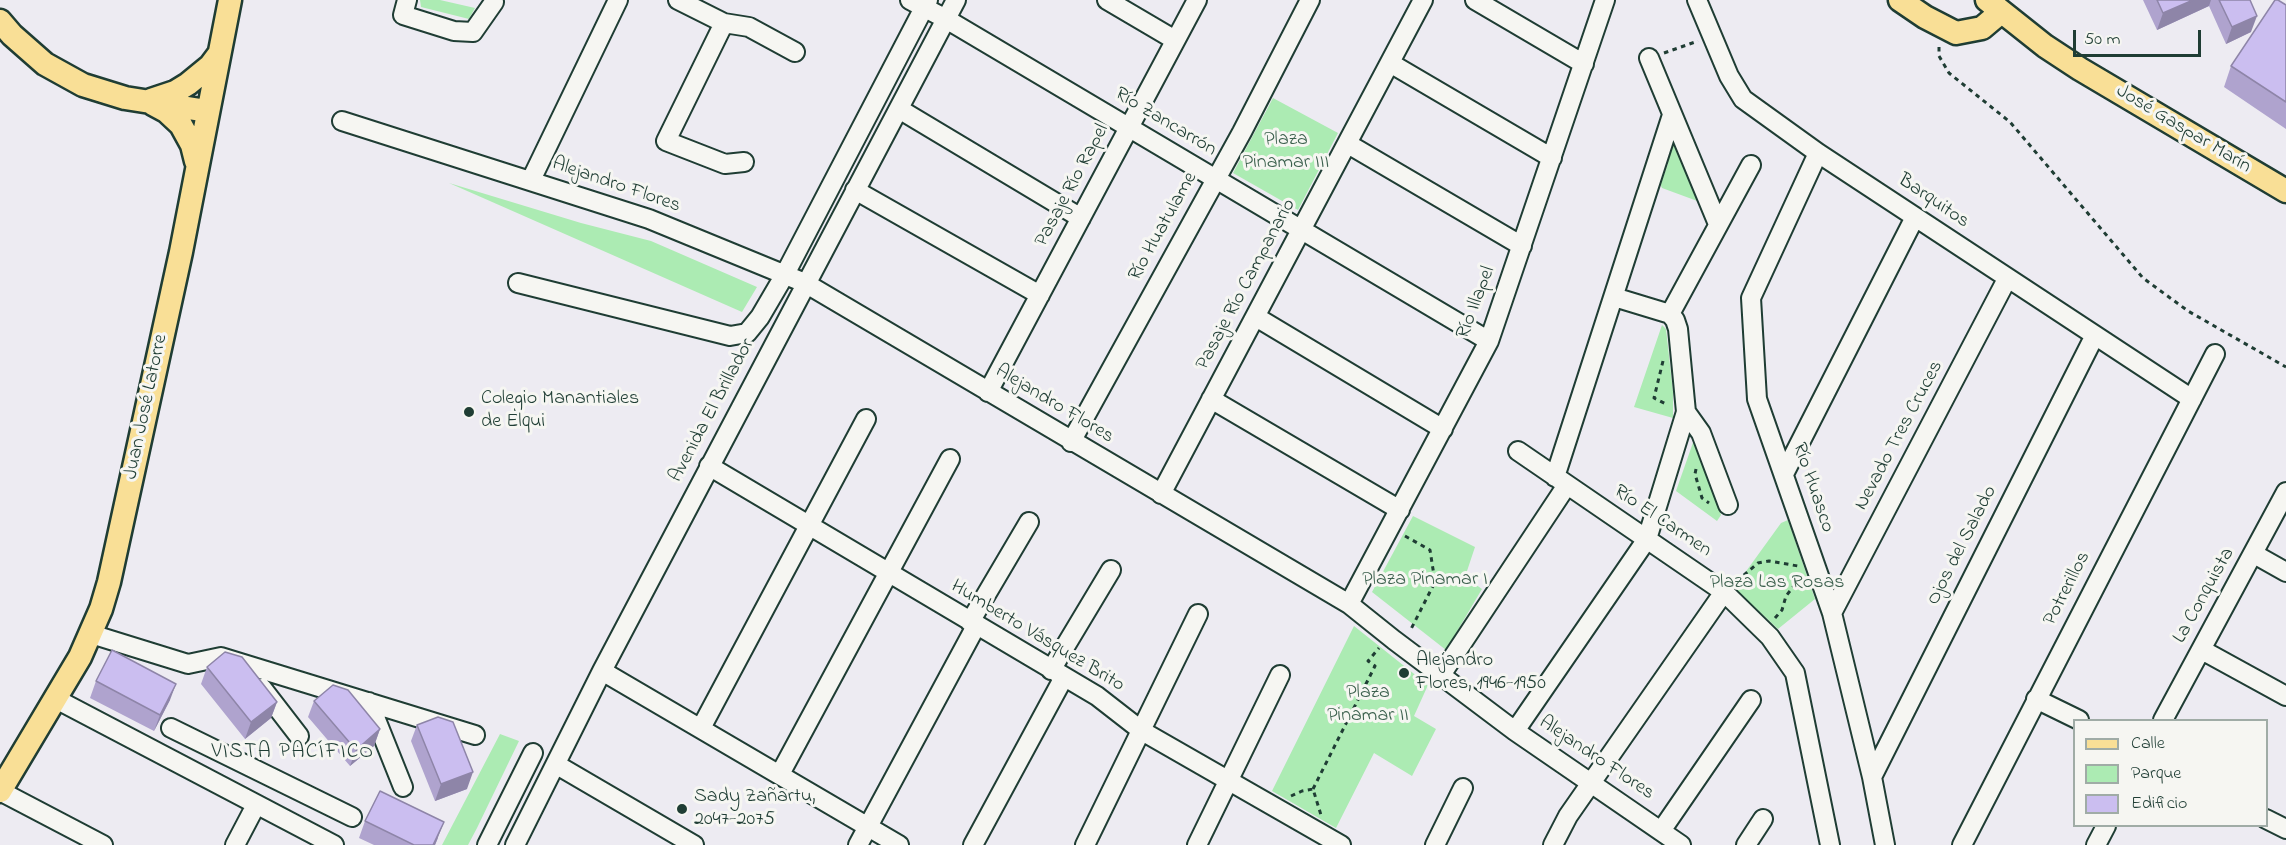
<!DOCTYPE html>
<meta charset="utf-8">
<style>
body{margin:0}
#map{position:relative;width:2286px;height:845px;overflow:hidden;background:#edebf2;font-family:"Indie Flower",sans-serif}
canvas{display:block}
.legend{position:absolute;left:2073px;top:719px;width:195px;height:108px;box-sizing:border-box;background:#f6f6f2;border:2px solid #a0aca6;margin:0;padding:8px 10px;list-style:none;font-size:18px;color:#1f3d34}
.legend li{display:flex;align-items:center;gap:12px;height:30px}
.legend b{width:30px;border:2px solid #a0aca6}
.scale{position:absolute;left:2073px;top:30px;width:128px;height:27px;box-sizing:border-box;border:3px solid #1f3d34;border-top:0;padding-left:8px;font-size:18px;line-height:21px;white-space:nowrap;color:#1f3d34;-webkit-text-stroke:4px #f6f6f2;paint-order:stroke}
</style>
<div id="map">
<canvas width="2286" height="845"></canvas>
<ul class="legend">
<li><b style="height:8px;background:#f9df96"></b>Calle</li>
<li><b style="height:16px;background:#acebb3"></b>Parque</li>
<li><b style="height:16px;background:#cbbef0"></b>Edificio</li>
</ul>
<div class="scale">50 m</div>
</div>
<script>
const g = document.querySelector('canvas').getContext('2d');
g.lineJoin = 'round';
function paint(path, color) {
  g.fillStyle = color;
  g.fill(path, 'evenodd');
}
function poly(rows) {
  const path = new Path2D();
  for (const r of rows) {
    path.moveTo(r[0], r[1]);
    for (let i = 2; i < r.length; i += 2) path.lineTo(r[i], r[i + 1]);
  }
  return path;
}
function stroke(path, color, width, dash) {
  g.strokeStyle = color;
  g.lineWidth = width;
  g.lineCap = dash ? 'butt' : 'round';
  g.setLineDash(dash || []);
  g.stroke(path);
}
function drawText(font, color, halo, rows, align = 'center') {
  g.font = font + ' "Indie Flower",sans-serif';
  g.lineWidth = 6;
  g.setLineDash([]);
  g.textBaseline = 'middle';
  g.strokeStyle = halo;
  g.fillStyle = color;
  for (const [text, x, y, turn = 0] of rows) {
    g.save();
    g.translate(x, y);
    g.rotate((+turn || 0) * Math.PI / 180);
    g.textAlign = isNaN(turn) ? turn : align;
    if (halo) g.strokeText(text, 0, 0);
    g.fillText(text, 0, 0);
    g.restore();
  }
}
const green = poly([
 [420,0,440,0,475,8,469,19,421,7],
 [1273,98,1338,133,1298,210,1233,173],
 [1673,140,1700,202,1662,188,1659,182,1662,173,1664,174,1668,164,1665,163],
 [449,183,581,223,651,241,757,287,742,312],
 [1662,325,1666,329,1673,392,1673,418,1634,407],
 [1696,434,1721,515,1717,521,1676,491],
 [1413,516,1475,547,1465,577,1482,589,1446,650,1372,592],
 [1788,520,1815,599,1778,629,1734,588,1781,523],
 [1354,626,1428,685,1414,716,1436,729,1412,776,1374,753,1336,828,1272,791],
 [500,734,519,741,477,828,468,845,442,845]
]);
const path = poly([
 [1939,47,1939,56,1949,73,2010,122,2143,278,2188,311,2286,367],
 [1664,53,1698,41],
 [1663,361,1654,398,1668,405],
 [1696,469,1695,474,1702,498,1709,503],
 [1405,536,1430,550,1435,582,1410,631],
 [1737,581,1758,563,1769,561,1798,566],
 [1775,618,1782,610,1786,596,1797,582,1804,579],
 [1313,789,1375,666,1368,661,1379,648],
 [1291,796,1302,791,1313,789,1321,815]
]);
const minor = poly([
 [407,0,403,15,454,31,473,32,494,2],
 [678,0,724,23,749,27,795,52],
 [910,0,946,19,1489,341],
 [1107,0,1175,40],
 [1475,0,1584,64],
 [1697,0,1729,76,1743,99,1818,153,2192,399],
 [724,23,666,141,725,164,744,162],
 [1649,58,1718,224],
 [1390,63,1552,158],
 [899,109,1081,218],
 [342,121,649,219,805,283,1349,604,1394,640,1515,731,1681,845],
 [1348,144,1522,246],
 [1818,153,1751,298,1757,399,1832,613,1872,777,1885,845],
 [531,180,618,0],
 [855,190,1040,295],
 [518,283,730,336,747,333,760,317,784,276,928,0],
 [1614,297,1670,314],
 [1670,314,1751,165],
 [1256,317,1443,429],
 [988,392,1197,0],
 [1211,399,1400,510],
 [1686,412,1701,433,1728,505],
 [1071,442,1242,132,1310,0],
 [1518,451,1724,592,1770,637,1795,673,1830,845],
 [709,466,1097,696,1142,731,1341,845],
 [1784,474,1915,217],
 [1555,477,1672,115],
 [1161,494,1423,0],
 [2254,554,2286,572],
 [1349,604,1489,341,1605,0],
 [1832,613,2007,279],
 [970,622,1029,522],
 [91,634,188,664,221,657,475,735],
 [2202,650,2286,696],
 [1051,670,1111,570],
 [602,671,899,845],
 [1441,675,1567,485],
 [262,688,299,736],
 [54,698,334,845],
 [2036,699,2079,720],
 [369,702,403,787],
 [2163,720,2286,492],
 [171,728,352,817],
 [701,728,866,419],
 [1515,731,1647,539,1686,412,1678,329,1675,320,1670,314],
 [557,765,694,845],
 [780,774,950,459],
 [1872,777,2094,337],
 [0,791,103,845],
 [2266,819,2286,829],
 [1661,831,1751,700],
 [235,845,256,805],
 [487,845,533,753],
 [515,845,602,671,956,0],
 [858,845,976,626],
 [973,845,1064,677],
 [1085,845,1198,614],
 [1197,845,1280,675],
 [1435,845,1463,788],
 [1553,845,1568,816,1724,592],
 [1746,845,1763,819],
 [1962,845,2215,354],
 [2096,845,2106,826]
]);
const major = poly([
 [1900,0,1925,17,1956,33,1982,28,2001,12],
 [1987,0,2045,46,2080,69,2286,191],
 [0,21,12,35,45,64,83,85,125,98,207,111],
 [151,100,175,92,188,84,210,66,219,54],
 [153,104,166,111,181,125,192,145,196,161],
 [0,791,80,657,101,609,109,582,181,252,230,0]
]);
const wall = poly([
 [2143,0,2250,0,2251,32,2226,44,2209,6,2157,30],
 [2286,5,2286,129,2224,87,2231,66],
 [207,667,277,702,271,718,245,739,201,684],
 [96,681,170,700,154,731,90,698],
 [314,701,380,729,374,746,350,766,308,717],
 [417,725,467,789,435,801,411,741],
 [365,821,438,838,435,845,374,845,359,838]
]);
const shadedWall = poly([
 [2193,0,2211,0,2209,6,2157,30,2163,13],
 [2257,16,2251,32,2226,44,2232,27],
 [176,684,170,700,154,731,160,715],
 [277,702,271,718,245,739,251,722],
 [380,729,374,746,350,766,356,750],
 [473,772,467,789,435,801,441,784],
 [444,822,435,845,433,845]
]);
const building = poly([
 [2157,0,2193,0,2163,13,2157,0],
 [2219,0,2250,0,2257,16,2232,27,2219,0],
 [2275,0,2278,0,2286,5,2286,102,2231,66,2275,0],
 [112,650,176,684,160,715,96,681,112,650],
 [225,652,242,657,277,702,251,722,207,667,225,652],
 [333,685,348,690,380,729,356,750,314,701,333,685],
 [438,717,453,722,473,772,441,784,417,725,438,717],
 [380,791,444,822,433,845,414,845,365,821,380,791]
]);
const markers = [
 [469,412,6,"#1f3d34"],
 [1404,673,6,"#1f3d34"],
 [682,809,6,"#1f3d34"]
];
const streetNames = [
 ["Río Zancarrón",1165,123,31],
 ["José Gaspar Marín",2183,130,31],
 ["Alejandro Flores",616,186,19],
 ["Pasaje Río Rapel",1073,186,-62],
 ["Barquitos",1933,202,34],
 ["Río Huatulame",1164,227,-61],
 ["Pasaje Río Campanario",1247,285,-62],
 ["Río Illapel",1477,303,-69],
 ["Alejandro Flores",1054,405,31],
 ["Juan José Latorre",147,407,-78],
 ["Avenida El Brillador",713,411,-62],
 ["Nevado Tres Cruces",1900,436,-62],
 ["Río Huasco",1812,488,71],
 ["Río El Carmen",1662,522,34],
 ["Ojos del Salado",1963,546,-63],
 ["Potrerillos",2068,589,-63],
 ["La Conquista",2205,596,-61],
 ["Humberto Vásquez Brito",1037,637,31],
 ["Alejandro Flores",1596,759,34]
];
const parkNames = [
 ["Plaza",1286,141],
 ["Pinamar III",1286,164],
 ["Plaza Pinamar I",1425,581],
 ["Plaza Las Rosas",1777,584],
 ["Plaza",1368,694],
 ["Pinamar II",1368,717]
];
const poiNames = [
 ["Colegio Manantiales",481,400],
 ["de Elqui",481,423],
 ["Alejandro",1416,662],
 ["Flores, 1946-1950",1416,685],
 ["Sady Zañartu,",694,798],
 ["2047-2075",694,821]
];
const neighbourhoodNames = [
 ["VISTA PACÍFICO",293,754]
];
paint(green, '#acebb3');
stroke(minor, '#1f3d34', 22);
stroke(major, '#1f3d34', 27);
stroke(path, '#1f3d34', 3, [4.5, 4.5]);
stroke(minor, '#f6f6f2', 18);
stroke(major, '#f9df96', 22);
paint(wall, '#afa3ce');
paint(shadedWall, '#8e85a8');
paint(building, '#cbbef0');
stroke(building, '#8e85a8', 1.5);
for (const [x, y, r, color] of markers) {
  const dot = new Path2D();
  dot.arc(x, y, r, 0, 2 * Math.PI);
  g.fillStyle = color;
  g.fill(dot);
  stroke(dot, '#f6f6f2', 2);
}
drawText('20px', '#1f3d34', '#f6f6f2', streetNames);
drawText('20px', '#3b604d', '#f6f6f2', parkNames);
drawText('20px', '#1f3d34', '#f6f6f2', poiNames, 'left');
g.letterSpacing = '1.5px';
drawText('21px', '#1f3d34', '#f6f6f2', neighbourhoodNames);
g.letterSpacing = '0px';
</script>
